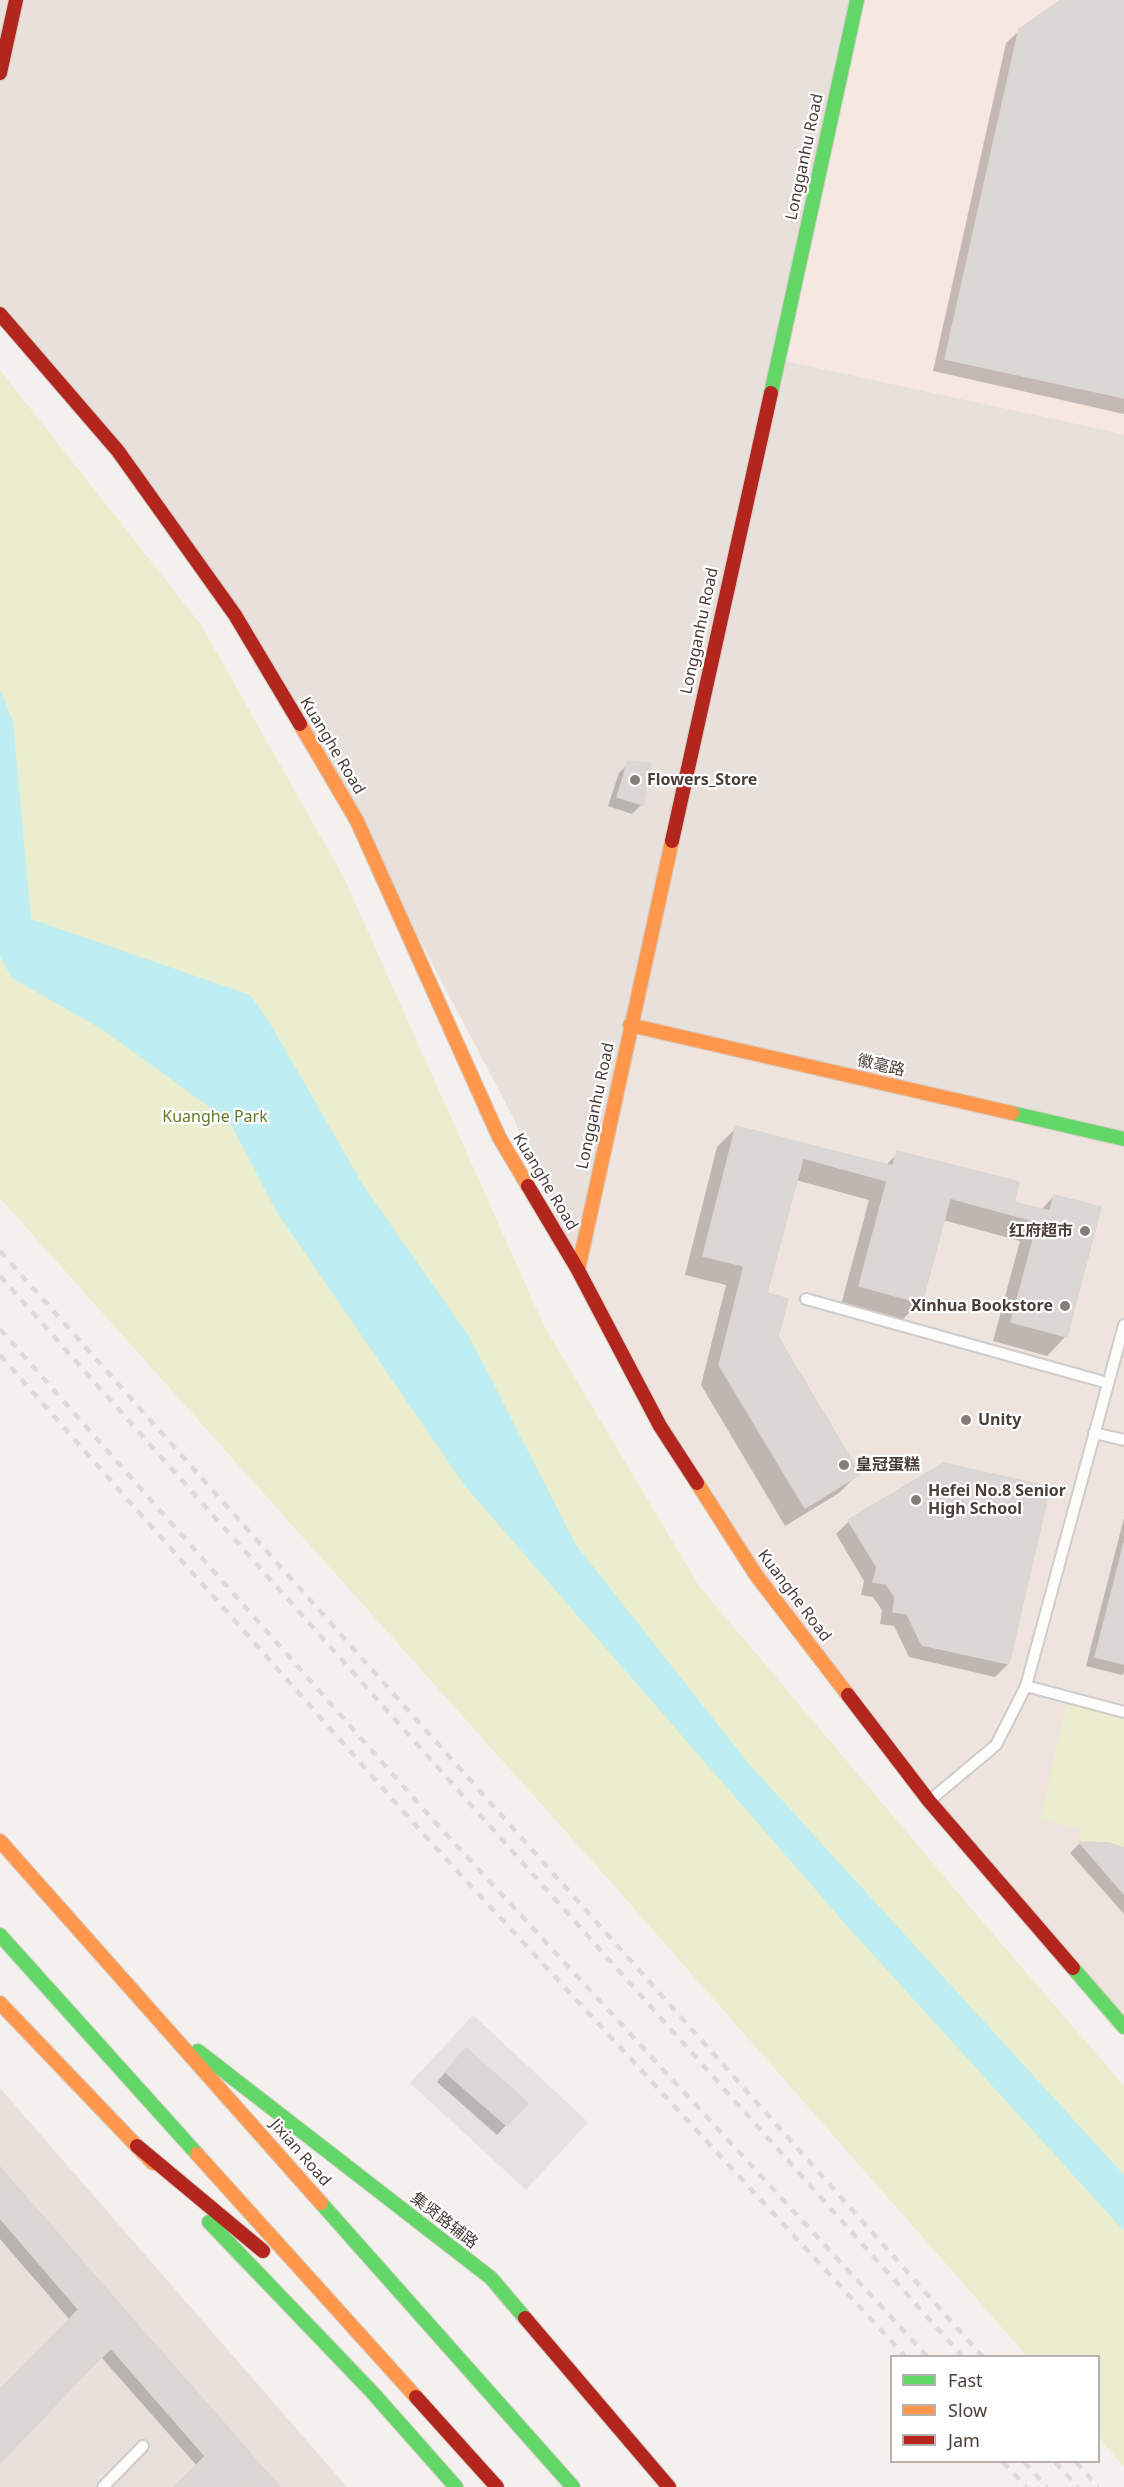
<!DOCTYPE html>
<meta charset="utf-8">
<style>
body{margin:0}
#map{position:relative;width:1124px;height:2487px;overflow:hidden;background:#f3f0ee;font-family:"Noto Sans",sans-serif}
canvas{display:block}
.legend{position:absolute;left:890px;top:2355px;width:210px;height:108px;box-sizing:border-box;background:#fff;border:2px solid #b7b2af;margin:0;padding:8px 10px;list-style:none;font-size:18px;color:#4b3e38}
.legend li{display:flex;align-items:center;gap:12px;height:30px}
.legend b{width:30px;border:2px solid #b7b2af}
</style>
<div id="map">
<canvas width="1124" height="2487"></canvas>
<ul class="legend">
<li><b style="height:8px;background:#63d668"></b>Fast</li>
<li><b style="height:8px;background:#ff974d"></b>Slow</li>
<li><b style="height:8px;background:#b3261e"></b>Jam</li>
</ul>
</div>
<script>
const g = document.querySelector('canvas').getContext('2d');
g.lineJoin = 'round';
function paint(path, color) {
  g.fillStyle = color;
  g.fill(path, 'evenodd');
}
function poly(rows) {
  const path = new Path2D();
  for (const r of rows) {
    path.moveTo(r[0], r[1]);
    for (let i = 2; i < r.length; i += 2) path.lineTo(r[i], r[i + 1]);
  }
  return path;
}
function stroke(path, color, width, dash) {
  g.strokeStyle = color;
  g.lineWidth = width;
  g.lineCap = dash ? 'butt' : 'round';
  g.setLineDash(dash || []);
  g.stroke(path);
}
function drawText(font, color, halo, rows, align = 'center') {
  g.font = font + ' "Noto Sans","Noto Sans SC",sans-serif';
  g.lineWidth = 4.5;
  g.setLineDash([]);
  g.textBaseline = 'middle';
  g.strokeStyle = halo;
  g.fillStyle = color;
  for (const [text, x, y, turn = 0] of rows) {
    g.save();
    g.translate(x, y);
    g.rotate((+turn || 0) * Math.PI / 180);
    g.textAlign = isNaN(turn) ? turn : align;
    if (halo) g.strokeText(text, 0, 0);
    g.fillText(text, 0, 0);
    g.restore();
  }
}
const residential = poly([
 [0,0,857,0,777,359,1124,434,1124,1139,578,1270,513,1117,357,821,235,615,0,314],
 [0,2088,347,2487,0,2487]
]);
const commercial = poly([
 [857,0,1124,0,1124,434,777,359]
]);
const industrial = poly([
 [473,2015,588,2122,526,2190,410,2083]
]);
const education = poly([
 [630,1025,1124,1139,1124,2027,756,1575,578,1270]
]);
const green = poly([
 [0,370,201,625,344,878,544,1326,699,1586,969,1906,1124,2086,1124,2467,1099,2438,1098,2356,1027,2356,610,1881,0,1198],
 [1067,1703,1124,1718,1124,1848,1109,1843,1079,1842,1082,1829,1040,1819]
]);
const water = poly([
 [0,689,13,722,31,919,250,995,268,1020,363,1185,470,1338,576,1545,748,1763,1124,2175,1124,2231,848,1927,465,1486,276,1211,230,1122,103,1030,12,978,0,956]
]);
const shadow = poly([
 [1063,0,1124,0,1124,414,933,371,1006,43,1020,30],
 [629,763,642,804,632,814,608,806,619,773],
 [736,1128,885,1166,898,1153,1012,1203,1041,1210,1054,1196,1066,1336,1047,1356,993,1341,1020,1241,943,1220,920,1302,901,1321,841,1305,869,1200,796,1180,765,1294,776,1337,858,1474,839,1493,785,1526,701,1385,726,1285,685,1275,717,1147],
 [1124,1518,1124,1673,1122,1675,1086,1666],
 [849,1521,1008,1664,995,1677,909,1657,894,1626,880,1624,882,1610,873,1597,861,1595,864,1581,836,1534],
 [1079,1844,1109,1844,1124,1850,1124,1914,1070,1853],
 [456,2060,506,2125,497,2135,437,2082],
 [0,2169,101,2286,278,2487,176,2487,197,2466,102,2358,111,2349,206,2458,208,2456,117,2339,0,2461,0,2391,70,2320,0,2239]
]);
const building = poly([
 [1061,0,1124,0,1124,398,945,359,1019,29,1061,0],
 [628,761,651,764,643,805,617,797,628,761],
 [736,1126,893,1166,897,1151,1019,1182,1014,1202,1050,1211,1054,1195,1101,1207,1067,1337,1011,1322,1038,1222,950,1198,922,1303,859,1286,887,1181,803,1158,767,1293,788,1299,778,1337,860,1474,805,1508,719,1365,744,1266,703,1256,736,1126],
 [944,1463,1050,1487,1009,1664,922,1645,907,1614,893,1612,895,1597,886,1584,873,1582,877,1567,848,1520,944,1463],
 [1124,1543,1124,1664,1095,1657,1124,1543],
 [1079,1842,1109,1843,1124,1848,1124,1894,1079,1842],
 [466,2048,528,2103,507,2126,445,2072,466,2048],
 [0,2167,12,2181,0,2192,0,2167],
 [12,2181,103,2285,79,2310,0,2218,0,2192,12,2181],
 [103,2285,135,2322,0,2463,0,2389,103,2285],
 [135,2322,231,2431,206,2456,111,2348,135,2322],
 [231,2431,262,2467,241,2487,174,2487,231,2431],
 [262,2467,280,2487,241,2487,262,2467]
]);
const lane = poly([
 [806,1299,1108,1383],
 [1094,1433,1124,1440],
 [1026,1686,1124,1712],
 [929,1801,996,1745,1026,1686,1124,1325],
 [103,2487,143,2446]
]);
const fast = poly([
 [771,393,857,0],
 [1012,1113,1124,1139],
 [0,1935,197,2154],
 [1073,1968,1124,2027],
 [198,2051,491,2278,525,2318],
 [321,2203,573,2487],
 [209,2222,372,2392,456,2487]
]);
const slow = poly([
 [300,724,357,821,499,1137,528,1186],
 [630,1025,1012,1113],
 [578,1270,672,841],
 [697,1483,756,1575,848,1695],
 [0,1841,321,2203],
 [0,2003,153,2163],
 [197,2154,416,2397]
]);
const jam = poly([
 [0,73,16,0],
 [0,314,118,451,235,615,300,724],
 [672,841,771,393],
 [528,1186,578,1270,660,1426,697,1483],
 [848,1695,929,1801,1073,1968],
 [137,2146,263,2251],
 [525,2318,669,2487],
 [416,2397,497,2487]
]);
const rail = poly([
 [0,1251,982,2356],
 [0,1276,962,2356],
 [0,1329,435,1822,927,2356],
 [0,1355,425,1836,905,2356],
 [1003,2462,1026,2487],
 [1024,2462,1047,2487],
 [1055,2462,1078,2487],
 [1076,2462,1098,2487]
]);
const markers = [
 [635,780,6,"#867c78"],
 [1085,1231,6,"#867c78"],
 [1065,1306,6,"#867c78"],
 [966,1420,6,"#867c78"],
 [844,1465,6,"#867c78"],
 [916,1500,6,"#867c78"]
];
const streetNames = [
 ["Longganhu Road",805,157,-78],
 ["Longganhu Road",700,631,-78],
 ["Kuanghe Road",332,746,59],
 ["徽毫路",881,1066,13],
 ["Longganhu Road",596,1106,-78],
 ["Kuanghe Road",545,1182,59],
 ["Kuanghe Road",794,1596,53],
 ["Jixian Road",300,2153,49],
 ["集贤路辅路",444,2221,38]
];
const poiNames = [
 ["Flowers_Store",647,780],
 ["红府超市",1073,1231,"right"],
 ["Xinhua Bookstore",1053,1306,"right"],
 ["Unity",978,1420],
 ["皇冠蛋糕",856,1465],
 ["Hefei No.8 Senior",928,1491],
 ["High School",928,1509]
];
const parkNames = [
 ["Kuanghe Park",215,1117]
];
paint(residential, '#e7e0db');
paint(commercial, '#f6e7e1');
paint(industrial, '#e7e1df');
paint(education, '#eee4dd');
paint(green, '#eaedce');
paint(water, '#beedf2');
paint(shadow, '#0003');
paint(building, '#dbd7d4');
stroke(building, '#dcd6d3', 1.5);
stroke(lane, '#d0ccca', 14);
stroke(fast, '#d6cdc7', 16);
stroke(slow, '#d6cdc7', 16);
stroke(jam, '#d6cdc7', 16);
stroke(lane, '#fdfdfc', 10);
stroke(fast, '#63d668', 14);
stroke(slow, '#ff974d', 14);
stroke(jam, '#b3261e', 14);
stroke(rail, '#dbdbda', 4.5, [8, 8]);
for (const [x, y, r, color] of markers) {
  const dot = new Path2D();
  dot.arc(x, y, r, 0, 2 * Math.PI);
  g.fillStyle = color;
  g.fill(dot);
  stroke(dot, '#fff', 2);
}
drawText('16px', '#4b3e38', '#fff', streetNames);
drawText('bold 16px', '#4b3e38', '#fff', poiNames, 'left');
drawText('16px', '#617a27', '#fff', parkNames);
</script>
